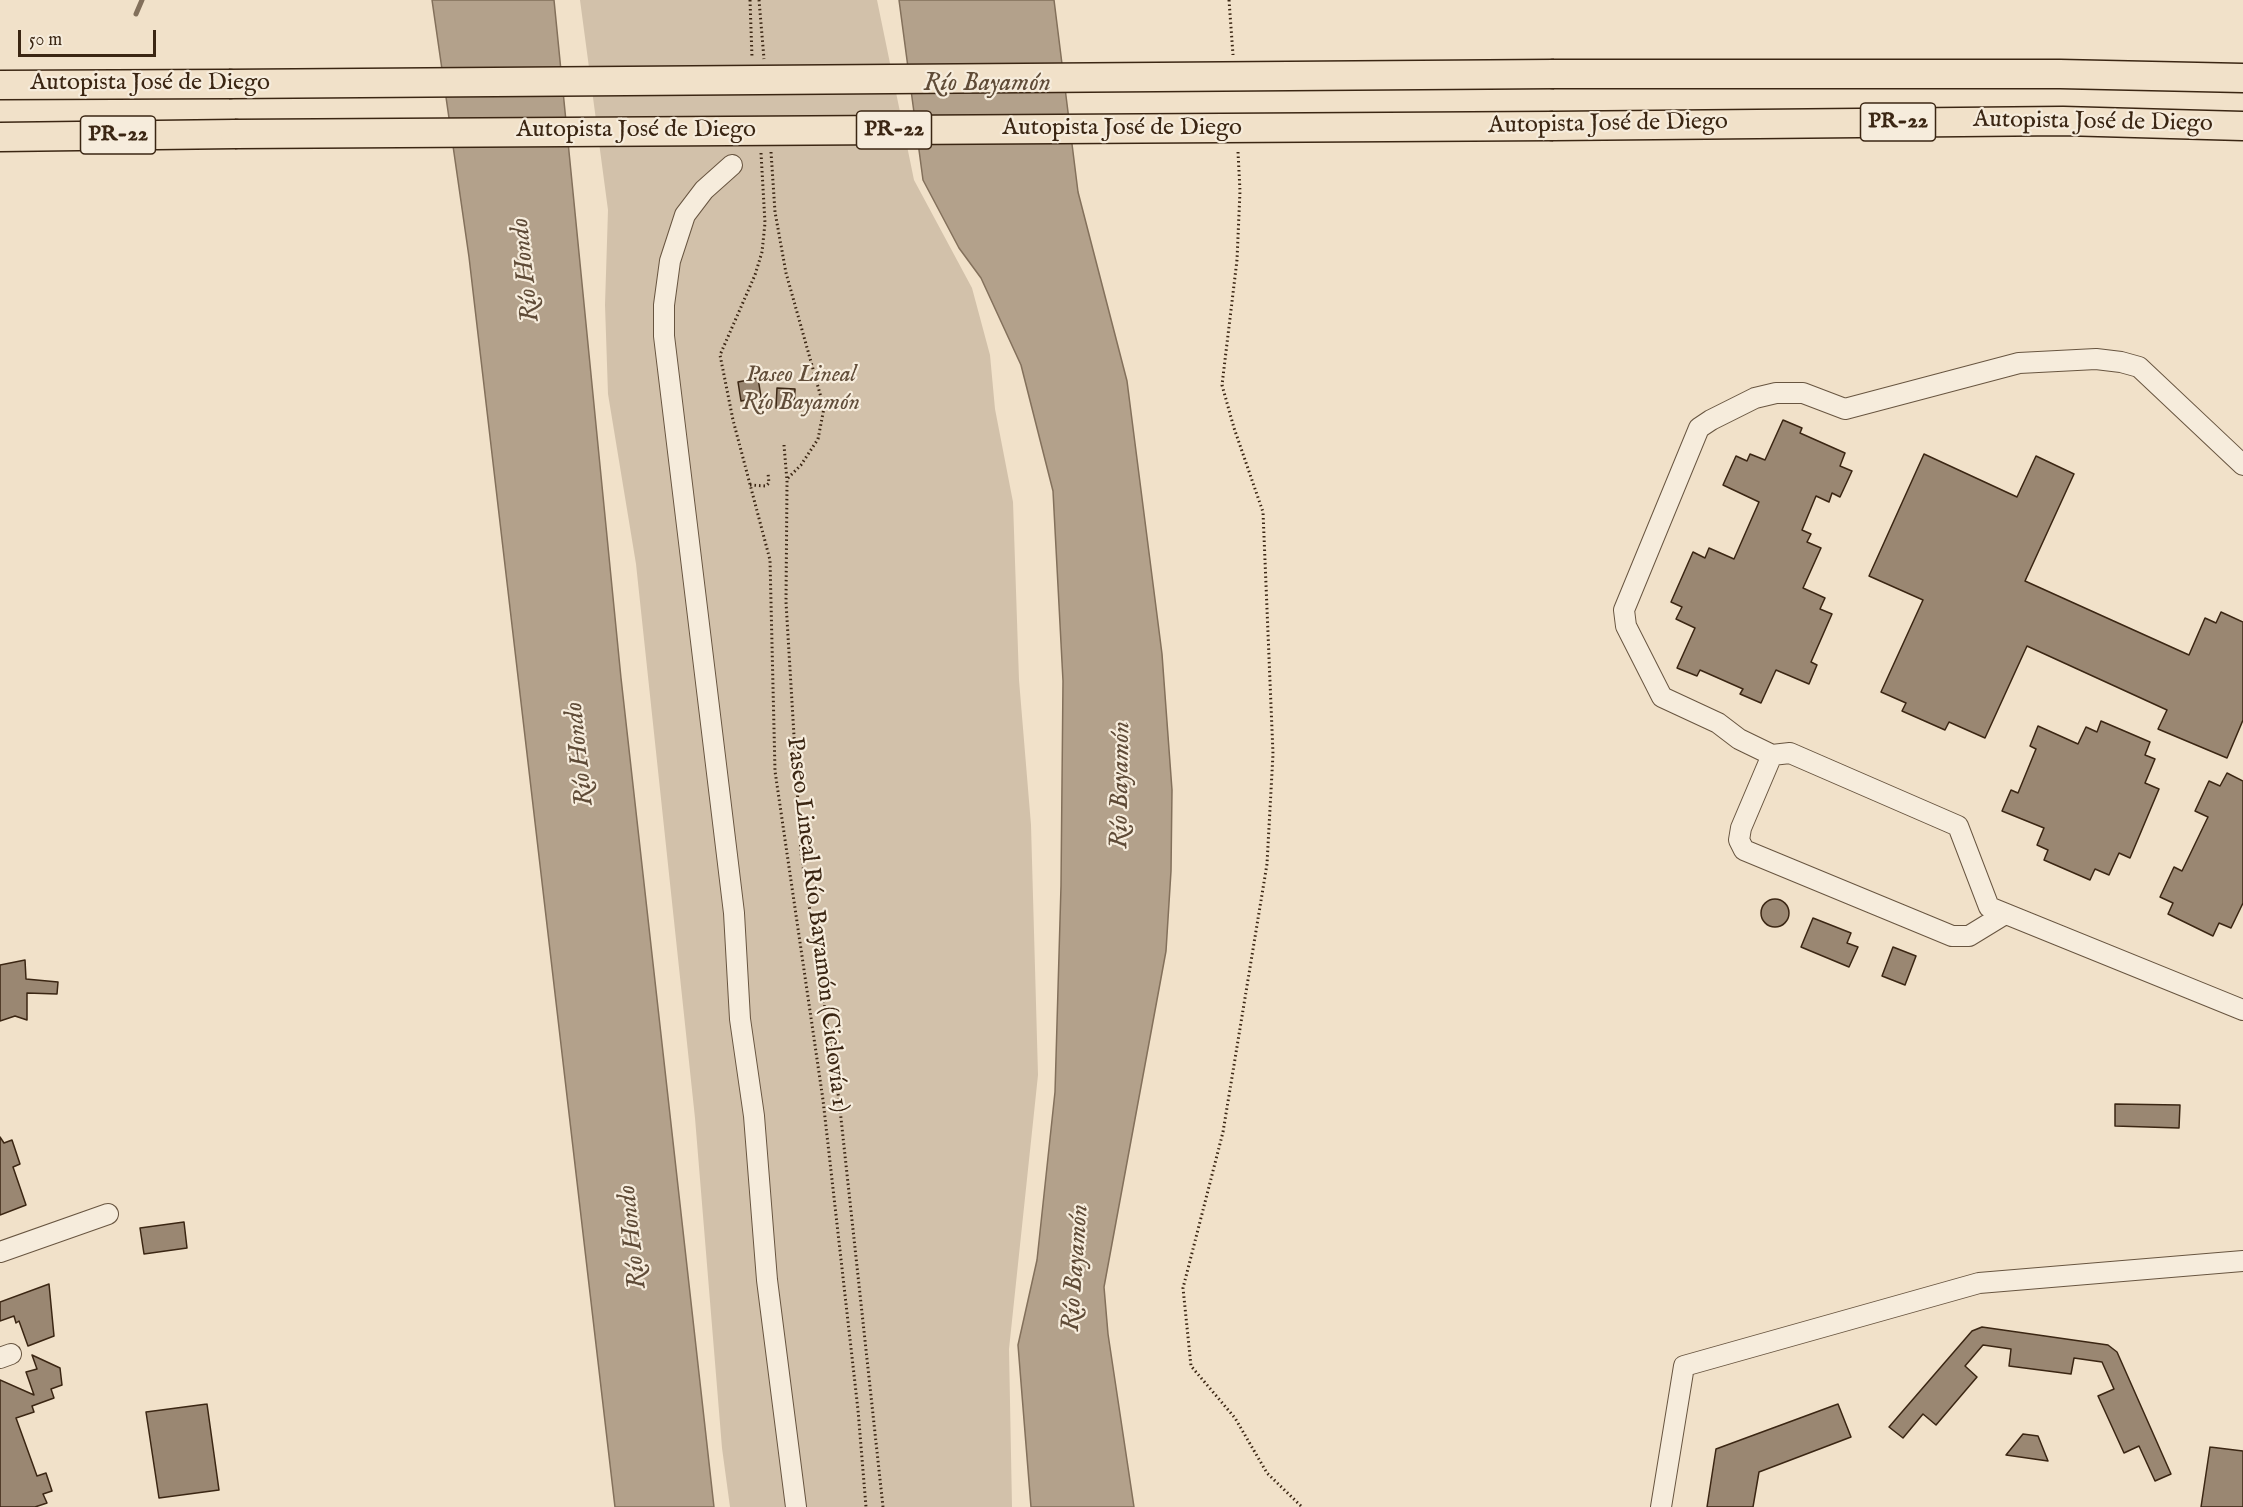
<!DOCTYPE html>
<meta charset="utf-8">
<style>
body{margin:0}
#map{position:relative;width:2243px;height:1507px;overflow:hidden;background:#f1e1c9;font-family:"IM FELL English",serif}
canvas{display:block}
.scale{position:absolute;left:18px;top:30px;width:138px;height:27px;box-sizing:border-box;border:3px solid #3b2613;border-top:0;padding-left:8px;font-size:18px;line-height:21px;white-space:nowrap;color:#3b2613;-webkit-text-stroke:4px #f6ecdc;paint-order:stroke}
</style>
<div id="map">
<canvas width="2243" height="1507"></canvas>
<div class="scale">50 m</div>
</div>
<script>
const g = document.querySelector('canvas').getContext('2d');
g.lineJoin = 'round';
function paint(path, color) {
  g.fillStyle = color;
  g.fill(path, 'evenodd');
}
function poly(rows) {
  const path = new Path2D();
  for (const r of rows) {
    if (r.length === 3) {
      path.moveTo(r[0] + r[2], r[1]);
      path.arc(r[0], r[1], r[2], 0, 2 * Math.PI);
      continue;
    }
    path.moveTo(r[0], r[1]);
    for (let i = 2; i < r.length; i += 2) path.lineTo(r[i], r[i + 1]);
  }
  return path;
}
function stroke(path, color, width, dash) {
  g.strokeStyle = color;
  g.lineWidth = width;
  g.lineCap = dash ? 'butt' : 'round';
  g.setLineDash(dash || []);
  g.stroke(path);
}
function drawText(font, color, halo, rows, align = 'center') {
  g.font = font + ' "IM FELL English",serif';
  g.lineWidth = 4.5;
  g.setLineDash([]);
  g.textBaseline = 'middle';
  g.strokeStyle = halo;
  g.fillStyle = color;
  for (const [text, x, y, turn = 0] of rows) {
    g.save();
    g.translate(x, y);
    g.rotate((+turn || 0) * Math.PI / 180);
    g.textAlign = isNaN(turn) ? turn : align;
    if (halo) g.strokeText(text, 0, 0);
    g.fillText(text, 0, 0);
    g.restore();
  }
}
const green = poly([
 [580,0,877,0,914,180,972,288,990,355,995,409,1013,502,1019,680,1031,825,1038,1075,1009,1349,1012,1507,730,1507,722,1448,695,1118,636,564,608,394,605,305,608,210]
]);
const water = poly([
 [432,0,554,0,621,678,714,1507,615,1507,469,257,432,0],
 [899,0,1054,0,1078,192,1127,381,1162,654,1172,790,1171,871,1166,951,1104,1287,1108,1334,1134,1507,1031,1507,1018,1345,1037,1260,1055,1092,1061,886,1063,681,1053,491,1021,365,981,278,959,248,923,180,899,0]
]);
const stream = poly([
 [136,14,142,0]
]);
const building = poly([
 [758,378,761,397,741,401,738,382,758,378],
 [777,388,795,389,794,409,776,408,777,388],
 [1783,420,1802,428,1800,433,1845,453,1840,466,1852,471,1840,497,1832,493,1829,502,1816,496,1802,530,1811,534,1807,542,1821,548,1803,588,1825,598,1820,609,1832,614,1811,662,1817,665,1809,684,1776,670,1761,703,1740,694,1743,689,1700,670,1697,676,1677,668,1695,628,1676,619,1682,607,1671,602,1693,552,1705,558,1709,548,1734,559,1759,502,1723,485,1736,456,1747,461,1750,454,1765,460,1783,420],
 [1924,454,2017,497,2036,456,2074,474,2025,581,2189,655,2205,618,2216,623,2221,612,2243,622,2243,720,2227,758,2158,729,2167,710,2027,646,1985,738,1949,722,1945,730,1902,711,1906,703,1881,692,1923,600,1869,576,1924,454],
 [2101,721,2150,742,2145,755,2155,759,2145,783,2159,789,2130,858,2119,853,2109,875,2095,869,2090,880,2044,860,2048,850,2037,845,2044,828,2002,811,2011,790,2018,793,2036,749,2030,746,2038,726,2078,744,2086,727,2097,732,2101,721],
 [2227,773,2243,781,2243,903,2231,928,2219,923,2213,936,2168,914,2173,903,2160,897,2174,867,2182,871,2208,817,2195,811,2209,781,2220,786,2227,773],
 [1775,913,14],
 [1813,918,1851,933,1847,943,1858,947,1849,967,1801,947,1813,918],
 [1893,947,1916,956,1905,985,1882,976,1893,947],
 [25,960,26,979,58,982,57,994,27,993,27,1020,15,1016,0,1021,0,965,25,960],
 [2115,1104,2180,1105,2179,1128,2115,1126,2115,1104],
 [0,1137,4,1143,12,1140,20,1164,13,1167,26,1205,0,1215,0,1137],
 [184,1222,187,1248,144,1254,140,1228,184,1222],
 [49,1284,54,1336,28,1346,19,1321,16,1323,14,1316,0,1321,0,1302,49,1284],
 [1982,1327,2108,1345,2117,1352,2171,1474,2155,1481,2139,1446,2124,1453,2098,1396,2114,1389,2102,1362,2074,1358,2071,1374,2009,1366,2011,1349,1983,1345,1965,1366,1977,1377,1936,1425,1923,1414,1903,1438,1889,1427,1972,1331,1982,1327],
 [32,1355,60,1368,62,1385,51,1389,54,1398,32,1406,34,1412,16,1418,37,1476,46,1473,52,1491,43,1494,47,1503,35,1507,0,1507,0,1380,34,1395,26,1372,37,1369,32,1355],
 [207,1404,219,1490,159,1498,146,1412,207,1404],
 [1838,1404,1851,1437,1759,1472,1753,1507,1707,1507,1716,1449,1838,1404],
 [2023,1434,2038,1436,2048,1461,2006,1455,2023,1434],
 [2210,1447,2243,1451,2243,1507,2201,1507,2210,1447]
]);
const path = poly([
 [750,0,752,57],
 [759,0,764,59],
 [1229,0,1233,55],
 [771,152,775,212,786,273,824,408,818,439,801,465,787,479],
 [1238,152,1240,191,1237,260,1222,385,1234,428,1263,512,1273,754,1267,864,1223,1132,1183,1288,1191,1366,1235,1418,1267,1473,1302,1507],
 [761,153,765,223,762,252,755,275,720,355,733,420,770,560,775,771,823,1100,858,1410,866,1507],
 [784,445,787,481,786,602,801,853,839,1100,883,1507],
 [750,485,766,486,769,483,768,473]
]);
const minor = poly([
 [732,165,704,190,685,215,670,261,664,305,664,336,734,913,740,1019,754,1116,767,1280,796,1507],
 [1772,755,1739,739,1718,723,1662,697,1626,626,1624,610,1699,428,1711,420,1755,398,1776,393,1803,393,1845,409,2019,363,2096,359,2121,362,2139,367,2243,465],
 [2005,914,1969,936,1952,936,1744,850,1739,840,1741,828,1772,755,1790,753,1958,826,1989,907,2243,1010],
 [0,1252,108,1214],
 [0,1358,11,1354],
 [1661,1507,1684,1366,1979,1283,2243,1261]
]);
const highway = poly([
 [1554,74,2060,74,2243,78],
 [0,85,229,84],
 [1553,126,2063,121,2243,126],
 [0,137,235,134]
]);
const highwayBridge = poly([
 [229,84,1554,74],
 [235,134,1553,126]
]);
const shields = [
 [1898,122,75],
 [894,130,75],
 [118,135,75]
];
const shieldNames = [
 ["PR-22",1898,122],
 ["PR-22",894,130],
 ["PR-22",118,135]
];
const streetNames = [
 ["Autopista José de Diego",150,84],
 ["Autopista José de Diego",2093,123,1],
 ["Autopista José de Diego",1608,125,-1],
 ["Autopista José de Diego",1122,129],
 ["Autopista José de Diego",636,131],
 ["Paseo Lineal Río Bayamón (Ciclovía 1)",816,925,83]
];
const parkNames = [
 ["Paseo Lineal",801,376],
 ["Río Bayamón",801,404]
];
const waterNames = [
 ["Río Bayamón",987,85],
 ["Río Hondo",527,270,-96],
 ["Río Hondo",581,754,-96],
 ["Río Bayamón",1122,785,-89],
 ["Río Hondo",634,1237,-96],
 ["Río Bayamón",1077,1268,-86]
];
paint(green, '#d2c1aa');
paint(water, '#b3a18b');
stroke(water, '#83705b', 1.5);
stroke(stream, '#83705b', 5);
paint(building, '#9a8772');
stroke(building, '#3b2613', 1.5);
stroke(minor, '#685540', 22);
stroke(highway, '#3b2613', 31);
stroke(path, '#3b2613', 3, [1.5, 3]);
stroke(minor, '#f6ecdc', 20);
stroke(highway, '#f1e1c9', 28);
stroke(highwayBridge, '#3b2613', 31, []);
stroke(highwayBridge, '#f1e1c9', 28);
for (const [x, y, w] of shields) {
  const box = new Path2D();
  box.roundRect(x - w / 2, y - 19, w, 38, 4.5);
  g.fillStyle = '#f6ecdc';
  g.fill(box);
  stroke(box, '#3b2613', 1.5);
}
drawText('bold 22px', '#3b2613', null, shieldNames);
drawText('24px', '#3b2613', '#f6ecdc', streetNames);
drawText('italic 24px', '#614d39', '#f6ecdc', parkNames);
drawText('italic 26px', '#5f4b37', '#f6ecdc', waterNames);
</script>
